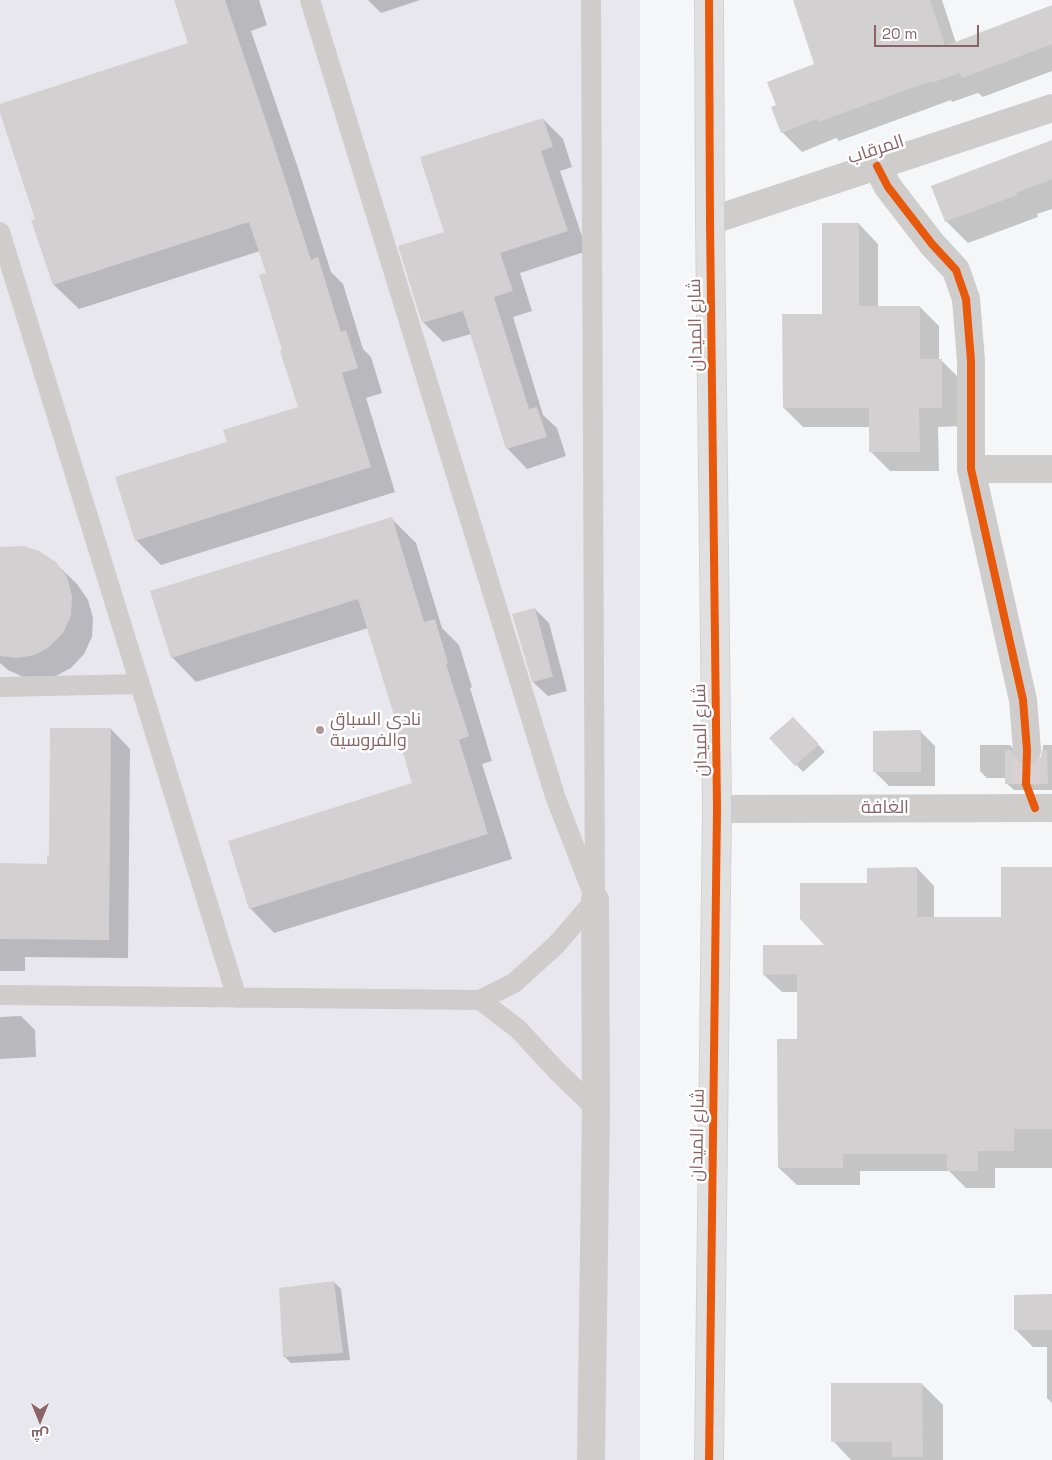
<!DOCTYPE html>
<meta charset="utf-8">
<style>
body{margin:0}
#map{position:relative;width:1052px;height:1460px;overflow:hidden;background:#f5f6f7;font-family:"Space Grotesk",Cairo,sans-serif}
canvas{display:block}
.north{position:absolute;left:15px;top:1395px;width:50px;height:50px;-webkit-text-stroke:4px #fff;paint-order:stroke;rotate:180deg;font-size:14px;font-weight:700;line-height:20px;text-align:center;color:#896365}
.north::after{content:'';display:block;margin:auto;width:18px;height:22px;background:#896365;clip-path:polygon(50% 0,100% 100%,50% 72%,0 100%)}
.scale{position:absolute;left:874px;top:25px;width:105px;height:22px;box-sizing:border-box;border:2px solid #896365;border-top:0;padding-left:6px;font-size:15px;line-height:18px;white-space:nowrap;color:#896365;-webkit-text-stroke:4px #fff;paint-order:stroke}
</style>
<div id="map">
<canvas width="1052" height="1460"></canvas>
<div class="north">ش</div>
<div class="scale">20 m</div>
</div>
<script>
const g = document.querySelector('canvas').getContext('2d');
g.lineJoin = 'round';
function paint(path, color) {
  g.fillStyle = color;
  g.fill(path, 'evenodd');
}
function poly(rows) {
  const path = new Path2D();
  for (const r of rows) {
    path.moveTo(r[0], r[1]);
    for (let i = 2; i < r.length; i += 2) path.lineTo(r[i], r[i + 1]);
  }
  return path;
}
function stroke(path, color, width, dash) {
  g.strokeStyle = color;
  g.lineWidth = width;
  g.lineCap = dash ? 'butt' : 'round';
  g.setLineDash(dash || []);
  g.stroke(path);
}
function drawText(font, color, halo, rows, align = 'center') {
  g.font = font + ' "Space Grotesk",Cairo,sans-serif';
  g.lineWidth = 5;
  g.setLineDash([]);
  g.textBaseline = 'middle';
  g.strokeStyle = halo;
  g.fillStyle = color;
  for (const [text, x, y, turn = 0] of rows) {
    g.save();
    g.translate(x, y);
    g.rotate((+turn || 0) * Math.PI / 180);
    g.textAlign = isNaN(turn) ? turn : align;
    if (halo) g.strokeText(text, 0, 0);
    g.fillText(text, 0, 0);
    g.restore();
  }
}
const green = poly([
 [0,0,640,0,640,1460,0,1460]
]);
const shadow = poly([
 [176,0,259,0,267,25,251,31,298,168,331,272,343,284,363,349,371,357,382,393,366,398,395,492,161,565,136,540,229,443,300,408,268,274,260,251,79,309,54,285,37,220,0,105,190,44],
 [368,0,420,0,381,13],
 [794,0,942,0,956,43,1052,7,1052,71,983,97,978,93,952,102,951,100,839,141,836,138,802,152,782,132,777,106,815,65],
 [543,119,563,139,572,167,560,171,587,251,520,273,532,311,513,317,543,415,557,428,566,456,527,469,508,449,471,334,443,342,423,322,446,233],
 [1052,142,1052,209,1037,214,1038,217,968,243,946,221],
 [859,224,878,244,878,307,920,307,939,326,939,361,942,361,961,380,961,426,938,427,939,471,890,471,870,451,870,427,803,427,784,408],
 [391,518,416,543,442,628,459,645,472,687,470,688,492,761,482,764,512,859,274,933,250,908,414,784,396,715,368,628,196,682,172,657],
 [0,550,55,563,77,584,88,600,93,618,92,637,84,654,71,668,56,676,23,677,8,670,0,663],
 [535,609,549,623,567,691,548,696,533,682],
 [800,725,825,752,803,772,771,738],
 [111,729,130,749,128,958,25,957,25,971,0,971,0,864,48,865],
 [920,731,935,746,935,786,889,786,875,772],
 [980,745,1010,745,1017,752,1021,765,1028,767,1036,764,1042,758,1043,745,1052,745,1052,790,1014,790,1006,783,1006,778,987,778,980,771],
 [917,868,934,886,934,918,1002,918,1052,868,1052,1168,995,1168,995,1188,966,1188,949,1171,860,1171,860,1185,797,1185,779,1168,798,1040,798,992,782,992,764,975,827,946,868,884],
 [21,1016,35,1030,36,1057,0,1059,0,1017],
 [1052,1214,1052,1403,1047,1398,1047,1347,1033,1347,1015,1329,1052,1295],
 [334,1282,341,1289,350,1360,291,1363,284,1356],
 [922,1384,943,1405,943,1460,851,1460,833,1441]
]);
const building = poly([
 [174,0,225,0,273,142,311,260,318,257,341,332,346,330,358,368,342,373,371,467,135,541,115,477,227,442,223,430,298,407,280,351,282,350,259,275,266,273,249,222,53,285,31,220,35,219,0,113,0,104,188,43],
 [793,0,930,0,945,46,1052,5,1052,44,962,78,960,73,931,83,931,81,818,122,817,119,781,133,771,107,776,105,767,82,814,64],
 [543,118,553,147,541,151,568,231,500,253,513,291,494,297,529,409,537,407,547,437,506,449,463,311,422,323,398,246,444,232,420,157],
 [1052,140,1052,179,1016,193,1017,195,945,222,931,186],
 [822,223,859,223,859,306,920,306,920,359,942,359,942,408,919,408,920,452,869,452,869,408,783,408,782,314,822,314],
 [392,517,424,622,435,619,448,663,446,664,469,736,459,740,488,834,249,909,228,841,412,783,392,715,394,715,358,599,171,658,150,591],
 [24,546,39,551,56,562,67,577,72,596,71,616,63,633,49,647,35,655,18,658,0,656,0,547],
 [535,608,553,677,532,682,512,614],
 [793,717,819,744,795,766,769,738],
 [50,728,111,728,109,940,0,939,0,863,47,864,47,855,49,855],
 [921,730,921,772,873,772,873,731],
 [1005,750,1011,750,1014,759,1020,764,1028,766,1036,763,1041,757,1042,750,1047,750,1048,784,1005,784],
 [917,867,917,917,1001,917,1001,867,1052,867,1052,1129,1014,1129,1014,1151,978,1151,978,1171,947,1171,947,1154,843,1154,843,1168,778,1168,777,1039,797,1039,797,974,763,975,763,945,824,945,800,919,800,883,867,883,867,868],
 [334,1281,343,1353,283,1357,279,1288],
 [1052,1294,1052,1330,1014,1330,1014,1295],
 [831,1383,922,1383,923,1457,892,1457,892,1442,831,1442]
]);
const streetTunnel = poly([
 [1026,784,1027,750]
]);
const lane = poly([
 [310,0,555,796,591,889],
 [0,232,237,998],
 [0,687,140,684],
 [0,995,480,1000,514,983,556,945,595,900,591,0],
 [480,1000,518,1029,556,1070,596,1109]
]);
const street = poly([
 [877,166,888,187,932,244,956,270,966,299,971,361,971,469,1023,700,1027,750],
 [710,221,1052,108],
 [971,469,1052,469],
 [717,809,1052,808],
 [591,1460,596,1109,595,900]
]);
const secondary = poly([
 [709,1460,717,809,710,221,709,0]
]);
const cycleway = poly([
 [877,166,888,187,932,244,956,270,966,299,971,361,971,469,1023,700,1027,750,1026,784,1035,808],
 [709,1460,717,809,710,221,709,0]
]);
const markers = [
 [320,730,5,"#af9698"]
];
const streetNames = [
 ["المرقاب",876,150,-18],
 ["شارع الميدان",696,325,-91],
 ["شارع الميدان",701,730,-91],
 ["الغافة",885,808],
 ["شارع الميدان",698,1135,-89]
];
const poiNames = [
 ["نادي السباق",330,720],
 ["والفروسية",330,741]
];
paint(green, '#e7e7ed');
paint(shadow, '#0003');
paint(building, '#d2d0d0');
stroke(streetTunnel, '#dad1d2', 28, [28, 14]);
stroke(secondary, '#d4d2d2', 30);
stroke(lane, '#cfcccc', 20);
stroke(street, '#cfcccc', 28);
stroke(secondary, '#e1e0e0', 28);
stroke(cycleway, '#e8590c', 8);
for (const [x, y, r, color] of markers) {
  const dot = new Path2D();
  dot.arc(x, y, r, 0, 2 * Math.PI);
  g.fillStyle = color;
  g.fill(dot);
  stroke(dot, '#fff', 2);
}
drawText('18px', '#896365', '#fff', streetNames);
drawText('18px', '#896365', '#fff', poiNames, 'left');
</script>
